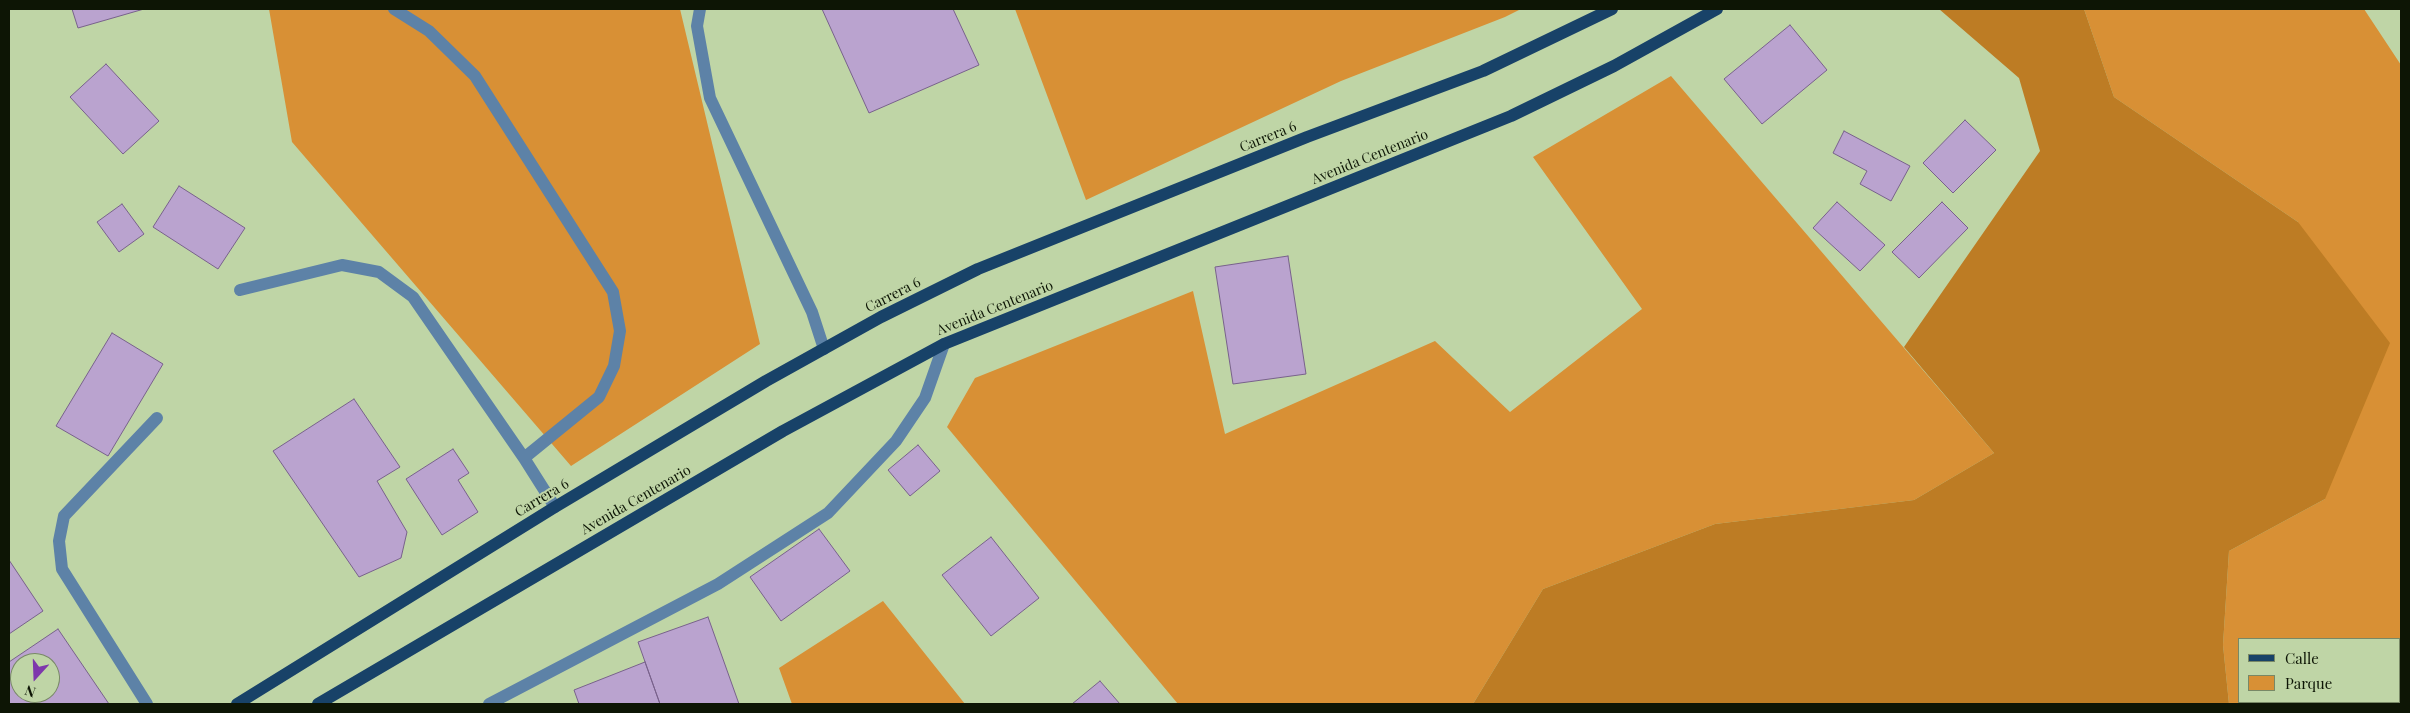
<!DOCTYPE html>
<style>
body{margin:0}
#map{position:relative;width:2410px;height:713px;overflow:hidden;background:#bfd5a6;font-family:"Playfair Display",serif}
canvas{display:block}
.frame{position:absolute;inset:0;border:10px solid #0d1505;pointer-events:none}
.legend{position:absolute;left:2238px;top:638px;width:162px;height:65px;box-sizing:border-box;background:#bfd5a6;border:1px solid #788866;margin:0;padding:6px 9px;list-style:none;font-size:15px;color:#0d1505}
.legend li{display:flex;align-items:center;gap:10px;height:25px}
.legend b{width:25px;border:1px solid #788866}
.north{position:absolute;left:10px;top:653px;width:50px;height:50px;box-sizing:border-box;background:#bfd5a6;border:1px solid #788866;border-radius:50%;rotate:200deg;font-size:14px;font-weight:700;line-height:20px;text-align:center;color:#0d1505}
.north::after{content:'';display:block;margin:auto;width:18px;height:22px;background:#7e38ac;clip-path:polygon(50% 0,100% 100%,50% 72%,0 100%)}
</style>
<div id="map">
<canvas width="2410" height="713"></canvas>
<div class="frame"></div>
<ul class="legend">
<li><b style="height:6px;background:#184268"></b>Calle</li>
<li><b style="height:14px;background:#d89035"></b>Parque</li>
</ul>
<div class="north">N</div>
</div>
<script>
const g = document.querySelector('canvas').getContext('2d');
g.lineJoin = 'round';
function paint(path, color) {
  g.fillStyle = color;
  g.fill(path, 'evenodd');
}
function poly(rows) {
  const path = new Path2D();
  for (const r of rows) {
    path.moveTo(r[0], r[1]);
    for (let i = 2; i < r.length; i += 2) path.lineTo(r[i], r[i + 1]);
  }
  return path;
}
function stroke(path, color, width, dash) {
  g.strokeStyle = color;
  g.lineWidth = width;
  g.lineCap = dash ? 'butt' : 'round';
  g.setLineDash(dash || []);
  g.stroke(path);
}
function drawText(font, color, halo, rows, align = 'center') {
  g.font = font + ' "Playfair Display",serif';
  g.lineWidth = 4;
  g.setLineDash([]);
  g.textBaseline = 'middle';
  g.strokeStyle = halo;
  g.fillStyle = color;
  for (const [text, x, y, turn = 0] of rows) {
    g.save();
    g.translate(x, y);
    g.rotate((+turn || 0) * Math.PI / 180);
    g.textAlign = isNaN(turn) ? turn : align;
    if (halo) g.strokeText(text, 0, 0);
    g.fillText(text, 0, 0);
    g.restore();
  }
}
const green = poly([
 [269,9,680,9,760,344,571,466,292,142],
 [1015,9,1521,9,1505,17,1341,81,1086,200],
 [2084,9,2364,9,2401,65,2401,648,2399,671,2399,639,2239,639,2239,702,2399,702,2399,695,2401,704,2229,704,2223,645,2229,551,2325,499,2298,222,2114,97],
 [1671,76,1994,453,1914,500,1715,524,1543,589,1473,704,1178,704,947,427,975,378,1193,291,1225,434,1435,341,1510,412,1642,309,1533,157],
 [883,601,965,704,792,704,779,668]
]);
const forest = poly([
 [1939,9,2084,9,2114,97,2298,222,2390,343,2325,499,2229,551,2223,645,2229,704,1473,704,1543,589,1715,524,1914,500,1994,453,1904,347,2040,151,2019,78]
]);
const building = poly([
 [72,9,144,9,78,28,72,9],
 [822,9,953,9,979,65,869,113,822,9],
 [1790,25,1827,70,1762,124,1724,79,1790,25],
 [106,64,159,121,123,154,70,97,106,64],
 [1965,120,1996,150,1953,193,1923,163,1965,120],
 [1844,131,1910,166,1891,201,1860,184,1867,171,1833,153,1844,131],
 [179,186,245,228,218,269,153,227,179,186],
 [1837,202,1885,245,1860,271,1813,228,1837,202],
 [1942,202,1968,228,1919,278,1892,252,1942,202],
 [122,204,144,234,119,252,97,222,122,204],
 [1288,256,1306,374,1233,384,1215,267,1288,256],
 [112,333,163,364,108,456,56,426,112,333],
 [354,399,400,467,377,481,407,532,401,558,359,577,273,451,354,399],
 [918,445,940,471,910,496,888,470,918,445],
 [453,449,469,473,458,480,478,512,442,535,406,479,453,449],
 [819,529,850,571,781,621,750,577,819,529],
 [991,537,1039,598,991,636,942,575,991,537],
 [9,560,43,611,9,634,9,560],
 [708,617,739,704,660,704,638,642,708,617],
 [58,629,109,704,9,704,9,662,58,629],
 [20,663,50,663,50,693,20,693,20,663],
 [645,662,660,704,579,704,574,690,645,662],
 [1100,681,1120,704,1072,704,1100,681]
]);
const minor = poly([
 [394,9,429,31,475,76,613,292,620,331,614,366,599,397,524,458],
 [700,9,697,26,710,98,812,312,824,349],
 [240,290,342,265,379,272,413,297,524,458,555,507],
 [147,704,62,569,59,541,64,516,157,418],
 [489,704,718,584,828,513,896,441,925,398,944,344]
]);
const major = poly([
 [237,704,555,507,766,381,881,317,978,269,1307,137,1483,71,1612,9],
 [318,704,783,431,944,344,1511,116,1614,66,1717,9]
]);
const streetNames = [
 ["Carrera 6",1268,137,-22],
 ["Avenida Centenario",1370,157,-22],
 ["Carrera 6",893,295,-27],
 ["Avenida Centenario",995,308,-22],
 ["Carrera 6",542,498,-31],
 ["Avenida Centenario",636,500,-30]
];
paint(green, '#d89035');
paint(forest, '#bd7c24');
paint(building, '#baa3cf');
stroke(building, '#78618b', 1);
stroke(minor, '#5d82a7', 12);
stroke(major, '#184268', 12);
drawText('14px', '#0d1505', '#bfd5a6', streetNames);
</script>
